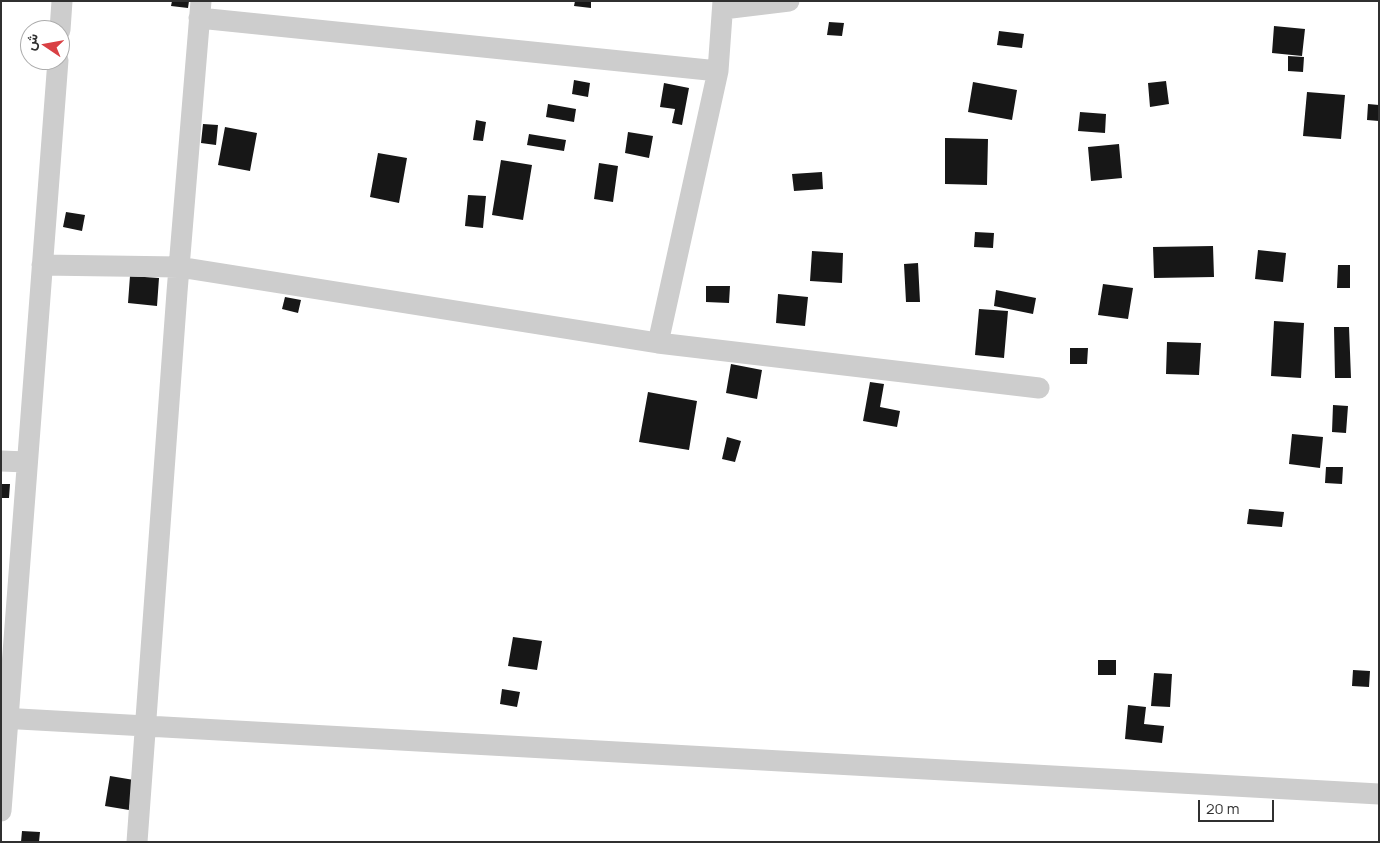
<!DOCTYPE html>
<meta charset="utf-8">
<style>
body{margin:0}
#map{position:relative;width:1380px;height:843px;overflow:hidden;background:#fff;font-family:Manrope,Vazirmatn,sans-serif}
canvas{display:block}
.frame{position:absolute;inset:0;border:2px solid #303030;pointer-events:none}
.north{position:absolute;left:20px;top:20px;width:50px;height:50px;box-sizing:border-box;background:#fff;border:1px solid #acacac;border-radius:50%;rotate:282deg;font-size:14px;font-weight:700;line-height:20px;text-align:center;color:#303030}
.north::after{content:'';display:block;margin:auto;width:18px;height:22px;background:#d94044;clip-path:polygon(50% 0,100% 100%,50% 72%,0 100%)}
.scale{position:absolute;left:1198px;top:800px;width:76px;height:22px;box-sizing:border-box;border:2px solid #303030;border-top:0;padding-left:6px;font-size:15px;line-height:18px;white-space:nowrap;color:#303030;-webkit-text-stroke:4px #fff;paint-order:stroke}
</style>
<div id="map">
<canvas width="1380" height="843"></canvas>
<div class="frame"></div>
<div class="north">ش</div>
<div class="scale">20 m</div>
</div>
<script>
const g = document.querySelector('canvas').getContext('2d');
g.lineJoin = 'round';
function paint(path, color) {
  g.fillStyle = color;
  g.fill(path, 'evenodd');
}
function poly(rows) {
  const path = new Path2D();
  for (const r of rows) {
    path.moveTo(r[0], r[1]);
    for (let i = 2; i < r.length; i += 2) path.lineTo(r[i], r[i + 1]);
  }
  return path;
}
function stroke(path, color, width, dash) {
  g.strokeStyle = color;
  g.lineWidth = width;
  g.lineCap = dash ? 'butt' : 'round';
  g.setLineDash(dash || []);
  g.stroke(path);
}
const building = poly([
 [172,1,189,1,188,8,171,6],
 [575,1,591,1,591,8,574,6],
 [829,22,844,23,842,36,827,35],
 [1274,26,1305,29,1302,56,1272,53],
 [999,31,1024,34,1022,48,997,45],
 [1288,56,1304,57,1303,72,1288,71],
 [574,80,590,83,588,97,572,94],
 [1166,81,1169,104,1150,107,1148,83],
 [973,82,1017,90,1012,120,968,112],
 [664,83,689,88,682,125,672,123,675,109,660,107],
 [1307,92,1345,95,1341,139,1303,136],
 [548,104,576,109,574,122,546,117],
 [1368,104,1379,105,1379,121,1367,120],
 [1080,112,1106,114,1105,133,1078,131],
 [476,120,486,122,483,141,473,140],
 [203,124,218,125,216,145,201,143],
 [225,127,257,133,250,171,218,165],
 [628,132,653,136,649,158,625,153],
 [529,134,566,140,564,151,527,145],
 [945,138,988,139,987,185,945,184],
 [1119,144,1122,178,1091,181,1088,147],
 [378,153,407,158,399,203,370,197],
 [501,160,532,165,523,220,492,215],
 [599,163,618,166,613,202,594,199],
 [822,172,823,189,794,191,792,174],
 [468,195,486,196,483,228,465,226],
 [66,212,85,215,82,231,63,227],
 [975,232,994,233,993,248,974,247],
 [1213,246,1214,277,1154,278,1153,247],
 [1258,250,1286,253,1283,282,1255,279],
 [812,251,843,253,842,283,810,281],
 [918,263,920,302,906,302,904,264],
 [1338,265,1350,265,1350,288,1337,288],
 [130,276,159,278,157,306,128,303],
 [1103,284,1133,288,1128,319,1098,315],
 [706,286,730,286,729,303,706,302],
 [996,290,1036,298,1033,314,994,306],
 [778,294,808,297,805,326,776,323],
 [285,297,301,300,298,313,282,309],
 [979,309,1008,311,1004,358,975,355],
 [1274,321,1304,323,1301,378,1271,376],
 [1334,327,1349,327,1351,378,1335,378],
 [1167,342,1201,343,1199,375,1166,374],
 [1070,348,1088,348,1087,364,1070,364],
 [731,364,762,370,757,399,726,393],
 [870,382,884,384,880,407,900,411,897,427,863,421],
 [648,392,697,401,689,450,639,442],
 [1333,405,1348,406,1346,433,1332,432],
 [1292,434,1323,437,1320,468,1289,464],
 [727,437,741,441,735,462,722,459],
 [1326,467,1343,467,1342,484,1325,483],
 [1,484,10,484,9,498,1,498],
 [1249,509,1284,512,1282,527,1247,524],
 [513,637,542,641,537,670,508,666],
 [1098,660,1116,660,1116,675,1098,675],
 [1353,670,1370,671,1369,687,1352,686],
 [1154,673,1172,674,1170,707,1151,706],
 [502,689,520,692,517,707,500,704],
 [1128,705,1146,707,1144,724,1164,726,1162,743,1125,739],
 [110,776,134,780,129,810,105,806],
 [22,831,40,832,39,842,21,842]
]);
const minor = poly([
 [723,9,789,1],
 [199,18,718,71],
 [60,30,62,1],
 [42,265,179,267,658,343,1039,388],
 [658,343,718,71,723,1],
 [1,461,27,462],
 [1,718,1379,794],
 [1,811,58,60],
 [137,842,177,292,201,1]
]);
paint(building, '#171717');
stroke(minor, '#cdcdcd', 21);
</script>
